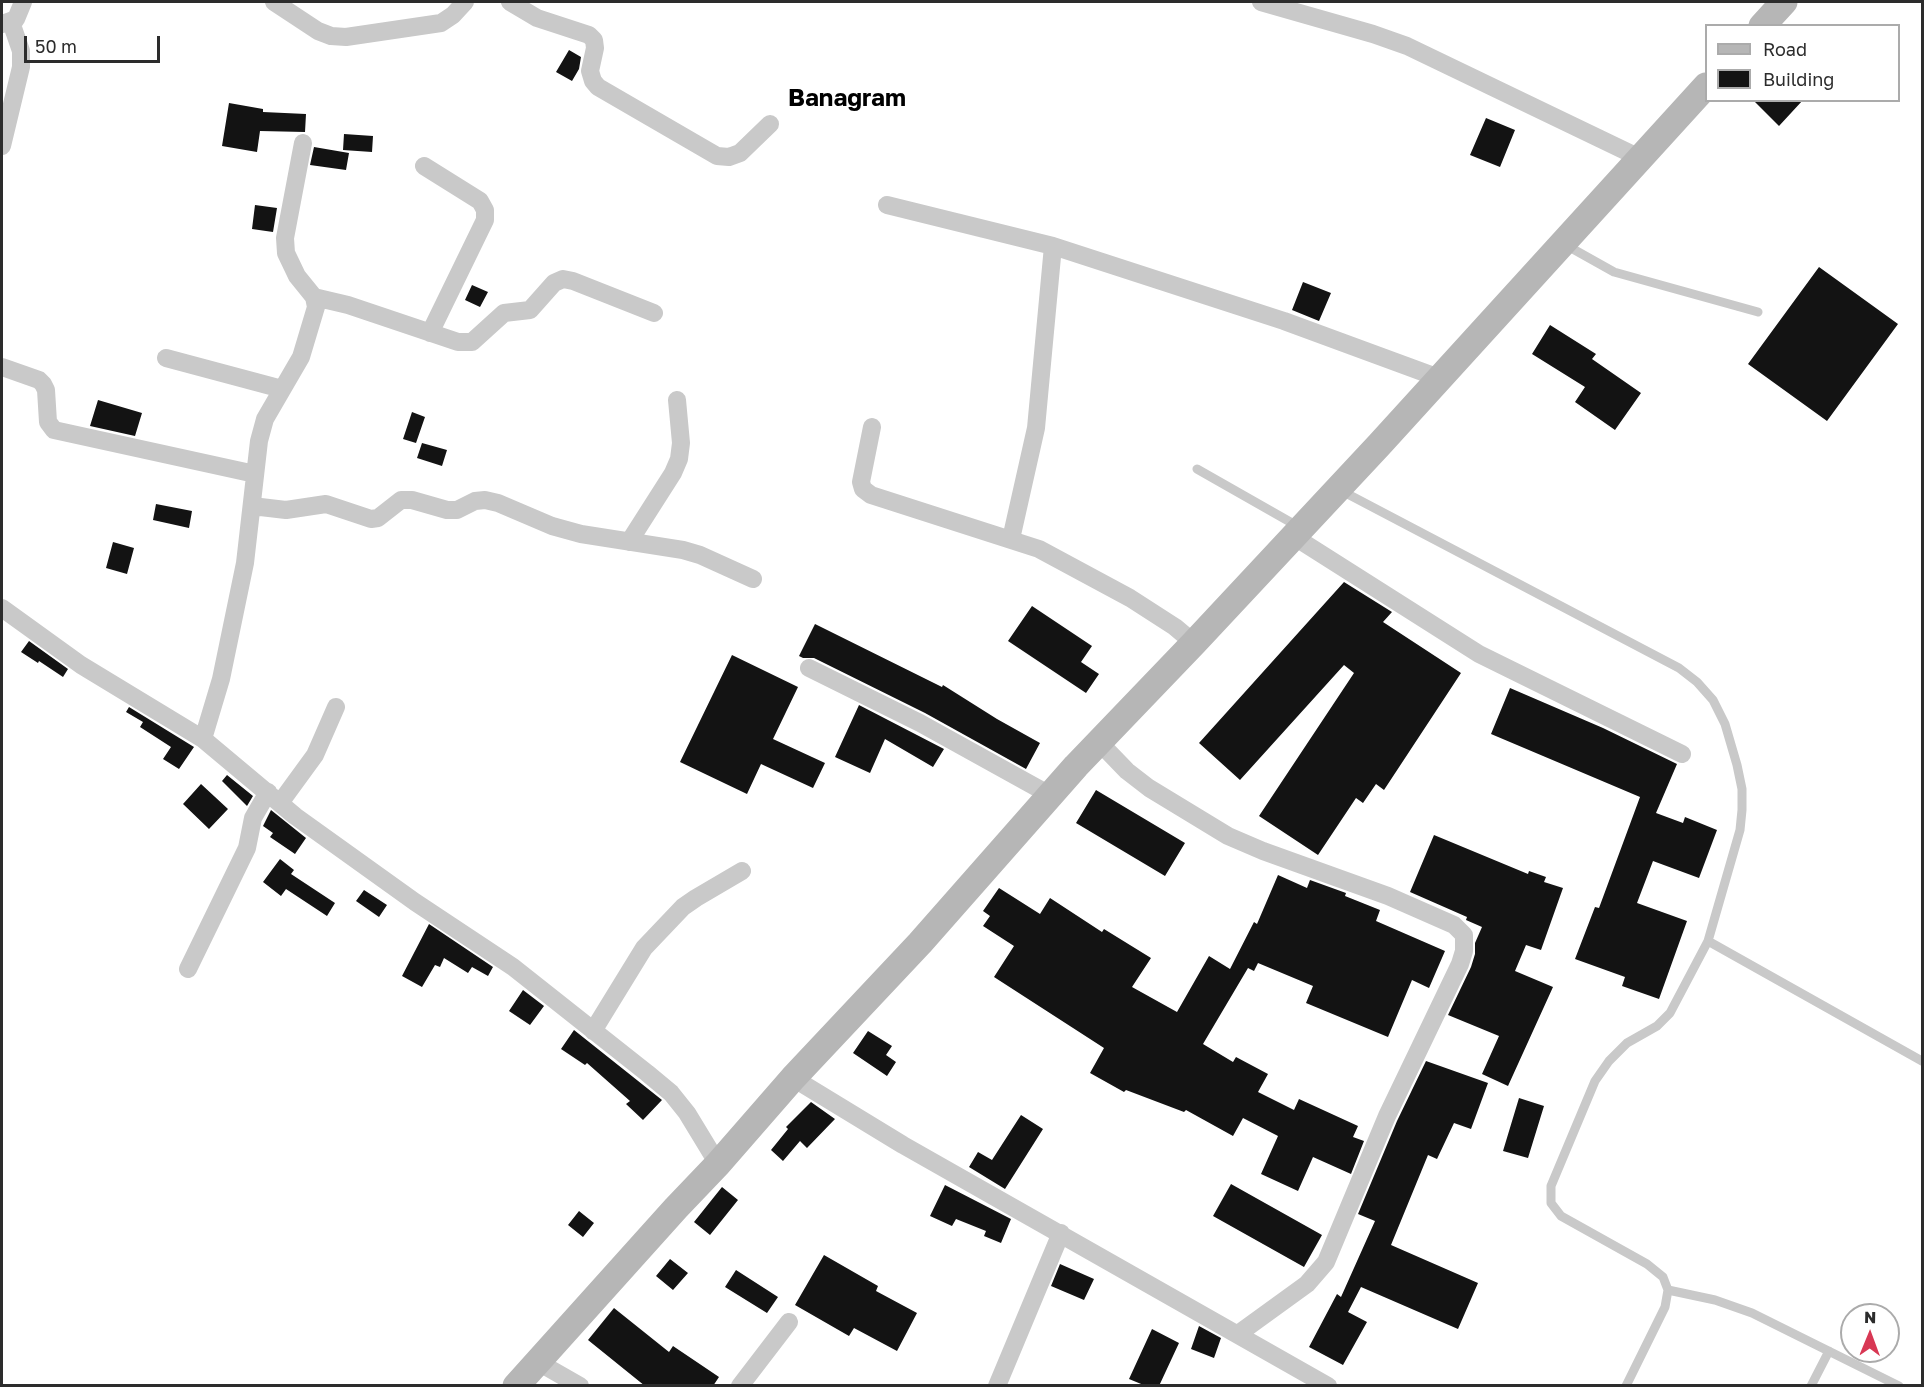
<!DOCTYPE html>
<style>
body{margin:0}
#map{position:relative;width:1924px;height:1387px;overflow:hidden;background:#fff;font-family:"Golos Text",sans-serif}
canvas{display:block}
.frame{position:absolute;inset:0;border:3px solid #2c2c2c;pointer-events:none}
.legend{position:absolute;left:1705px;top:24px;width:195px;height:78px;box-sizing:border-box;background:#fff;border:2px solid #ababab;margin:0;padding:8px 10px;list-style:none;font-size:18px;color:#2c2c2c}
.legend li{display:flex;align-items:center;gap:12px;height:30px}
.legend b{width:30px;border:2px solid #ababab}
.north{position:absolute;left:1840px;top:1303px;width:60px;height:60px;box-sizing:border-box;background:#fff;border:2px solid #ababab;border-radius:50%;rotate:1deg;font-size:16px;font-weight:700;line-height:24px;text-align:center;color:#2c2c2c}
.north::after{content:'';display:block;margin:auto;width:21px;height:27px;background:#d83854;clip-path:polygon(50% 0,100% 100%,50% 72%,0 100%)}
.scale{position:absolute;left:24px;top:36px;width:136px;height:27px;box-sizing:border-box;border:3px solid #2c2c2c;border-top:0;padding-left:8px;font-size:18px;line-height:21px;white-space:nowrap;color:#2c2c2c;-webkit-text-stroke:4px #fff;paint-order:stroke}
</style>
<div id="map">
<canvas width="1924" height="1387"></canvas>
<div class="frame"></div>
<ul class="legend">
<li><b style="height:8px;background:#b6b6b6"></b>Road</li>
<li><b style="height:16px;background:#131313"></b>Building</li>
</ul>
<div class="north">N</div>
<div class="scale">50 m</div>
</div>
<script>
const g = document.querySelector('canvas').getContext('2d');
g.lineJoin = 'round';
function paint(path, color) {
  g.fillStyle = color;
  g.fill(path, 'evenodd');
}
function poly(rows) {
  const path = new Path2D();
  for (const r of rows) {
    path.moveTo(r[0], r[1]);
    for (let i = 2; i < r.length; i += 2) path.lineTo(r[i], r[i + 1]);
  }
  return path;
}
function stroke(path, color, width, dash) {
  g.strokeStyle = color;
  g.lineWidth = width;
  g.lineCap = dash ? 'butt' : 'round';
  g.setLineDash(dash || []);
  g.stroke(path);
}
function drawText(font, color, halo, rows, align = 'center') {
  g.font = font + ' "Golos Text",sans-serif';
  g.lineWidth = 6;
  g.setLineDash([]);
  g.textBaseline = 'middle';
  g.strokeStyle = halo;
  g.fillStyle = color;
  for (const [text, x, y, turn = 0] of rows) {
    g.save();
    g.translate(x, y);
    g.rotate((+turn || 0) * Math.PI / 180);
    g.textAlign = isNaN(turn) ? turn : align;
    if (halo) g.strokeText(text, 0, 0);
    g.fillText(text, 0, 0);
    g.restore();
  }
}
const building = poly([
 [569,50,581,57,579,69,572,81,556,72],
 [1753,100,1803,100,1779,126],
 [229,103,263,109,263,112,306,114,305,132,260,131,257,152,222,146],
 [1486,118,1515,130,1500,167,1470,155],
 [344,134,373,136,372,152,343,150],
 [314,147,349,153,346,170,310,165],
 [255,205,277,208,273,232,252,229],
 [1819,267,1898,324,1827,421,1748,364],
 [1303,282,1331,293,1319,321,1292,310],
 [472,285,488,292,480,307,465,300],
 [1550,325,1596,354,1592,359,1641,393,1615,430,1575,402,1585,387,1532,354],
 [98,400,142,413,135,436,90,426],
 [412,412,425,417,416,443,403,439],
 [422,443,447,450,442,466,417,458],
 [156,504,192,511,189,528,153,520],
 [113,542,134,548,127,574,106,568],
 [1344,582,1392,612,1383,622,1461,673,1384,790,1376,784,1363,803,1356,798,1318,855,1259,816,1354,673,1344,665,1240,780,1199,743],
 [1032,606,1092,646,1081,662,1099,674,1086,693,1008,641],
 [815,624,942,687,943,685,997,719,1040,743,1026,769,925,713,814,658,803,658,799,656],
 [29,641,68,669,63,677,39,661,38,663,21,652],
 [732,655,798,687,773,739,825,763,813,788,761,764,747,794,680,762],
 [1510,688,1603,728,1677,764,1656,813,1683,823,1685,817,1717,830,1699,878,1653,861,1637,903,1687,921,1659,999,1622,986,1625,977,1575,959,1595,907,1599,908,1640,797,1491,734],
 [859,705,944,749,933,767,885,739,870,773,835,757],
 [129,707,194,747,179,769,163,759,171,747,140,727,143,722,126,712],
 [227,775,253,796,247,806,222,781],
 [201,784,228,809,209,829,183,804],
 [1096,790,1185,843,1165,876,1076,823],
 [271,810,306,838,295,854,270,837,273,833,263,826],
 [1434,835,1528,874,1529,871,1546,877,1544,882,1563,888,1541,950,1526,945,1515,971,1553,987,1508,1086,1482,1074,1499,1036,1448,1015,1471,967,1475,954,1475,943,1482,927,1466,920,1467,917,1410,892],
 [280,859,294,870,291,874,335,903,327,916,286,889,281,896,263,882],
 [1278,875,1307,888,1310,880,1346,893,1345,896,1380,910,1376,921,1445,951,1429,988,1412,980,1388,1037,1306,1003,1313,986,1258,963,1254,971,1248,968,1203,1044,1233,1062,1236,1057,1268,1074,1258,1092,1294,1110,1299,1099,1358,1126,1353,1137,1364,1141,1351,1174,1313,1157,1298,1191,1261,1174,1278,1136,1243,1118,1233,1136,1186,1110,1184,1112,1126,1090,1124,1092,1090,1073,1104,1048,994,977,1014,946,983,926,990,916,983,911,999,888,1040,914,1050,898,1102,932,1104,929,1151,958,1132,987,1177,1012,1209,956,1230,969,1254,922,1257,924],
 [364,890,387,905,379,917,356,901],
 [429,924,493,967,488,976,472,967,468,973,444,958,440,967,435,965,422,987,402,976],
 [523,990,544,1006,530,1025,509,1011],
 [574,1030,662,1100,643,1120,626,1104,630,1101,587,1063,585,1065,561,1049],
 [868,1031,892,1046,886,1055,896,1062,887,1076,853,1053],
 [1426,1061,1488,1083,1471,1129,1454,1123,1437,1159,1428,1155,1391,1245,1478,1283,1458,1329,1361,1287,1348,1312,1367,1322,1343,1365,1309,1347,1337,1294,1341,1297,1375,1221,1358,1214,1397,1121],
 [1519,1098,1544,1106,1528,1158,1503,1151],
 [811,1102,835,1119,807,1148,800,1141,783,1161,771,1150,788,1129,786,1127],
 [1021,1115,1043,1129,1005,1189,969,1167,978,1152,992,1160],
 [1231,1184,1322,1235,1304,1267,1213,1216],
 [945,1185,1011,1219,1001,1243,984,1236,986,1231,956,1219,952,1226,930,1216],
 [722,1187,738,1200,710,1235,694,1222],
 [579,1211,594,1223,583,1237,568,1225],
 [824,1255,878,1286,876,1291,917,1313,897,1351,854,1328,849,1336,795,1305],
 [670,1259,688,1273,673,1290,656,1276],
 [1060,1264,1094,1279,1084,1300,1051,1286],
 [736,1270,778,1297,767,1313,725,1287],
 [614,1308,669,1352,673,1346,719,1377,713,1386,645,1386,588,1340],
 [1199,1326,1221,1338,1214,1358,1191,1349],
 [1152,1329,1179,1343,1159,1386,1146,1386,1129,1379]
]);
const lane = poly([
 [1564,244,1614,272,1758,312],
 [1197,469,1299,527],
 [1340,490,1679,668,1697,682,1713,700,1725,724,1737,765,1742,789,1742,810,1740,830,1708,941,1670,1013,1657,1026,1627,1043,1609,1061,1595,1081,1551,1186,1551,1203,1561,1216,1647,1264,1663,1277,1668,1290,1665,1307,1626,1386],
 [1708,941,1922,1061],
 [1668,1290,1715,1300,1752,1313,1899,1386],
 [1811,1386,1829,1351]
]);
const street = poly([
 [274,2,318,31,331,36,346,37,441,23,453,15,465,2],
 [510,2,537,18,589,35,594,40,595,48,590,71,593,81,598,87,717,156,729,157,740,153,770,124],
 [1261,2,1373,34,1407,46,1640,158],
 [2,24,16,19,23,2],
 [2,146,21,67,21,51,11,22],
 [424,166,480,201,485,210,485,220,430,333],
 [887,205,1053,246,1284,321,1439,378],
 [314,297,348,305,458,342,472,342,504,313,530,310,554,283,563,279,573,281,654,313],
 [166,358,282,389],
 [2,367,39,380,43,384,46,390,48,422,54,430,255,474],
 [872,427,861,482,863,489,871,495,1039,549,1130,598,1175,627,1194,643],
 [252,506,286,510,326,504,371,519,378,518,401,500,412,500,447,510,457,510,475,501,485,500,498,503,552,526,581,534,683,550,700,555,753,579],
 [1293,536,1479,654,1682,754],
 [1011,539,1036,428,1053,246],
 [629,542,673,473,679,459,681,443,677,400],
 [2,608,81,665,203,739,295,816,415,902,513,967,647,1073,671,1093,687,1113,718,1164],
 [809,668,920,723,1050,795],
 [203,739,221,679,245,563,259,441,265,419,301,357,316,307,314,297,297,276,286,253,285,238,303,143],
 [1099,742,1127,771,1149,788,1228,836,1263,851,1388,896,1454,925,1464,935,1464,951,1460,964,1387,1116,1326,1262,1307,1284,1238,1334],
 [280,803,315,755,336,707],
 [188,969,247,848,253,818,268,792],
 [593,1031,644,948,683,907,696,898,742,871],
 [793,1078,903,1145,1328,1386],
 [538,1362,580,1386],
 [740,1386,789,1322],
 [997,1386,1061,1233]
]);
const secondary = poly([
 [1762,26,1784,2],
 [516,1386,676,1208,718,1164,793,1078,920,943,1076,766,1194,643,1379,445,1706,86]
]);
const districtNames = [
 ["Banagram",847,98]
];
paint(building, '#131313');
stroke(lane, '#c9c9c9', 9);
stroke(street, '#c9c9c9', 18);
stroke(secondary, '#b6b6b6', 27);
drawText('bold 24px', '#000', '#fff', districtNames);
</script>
